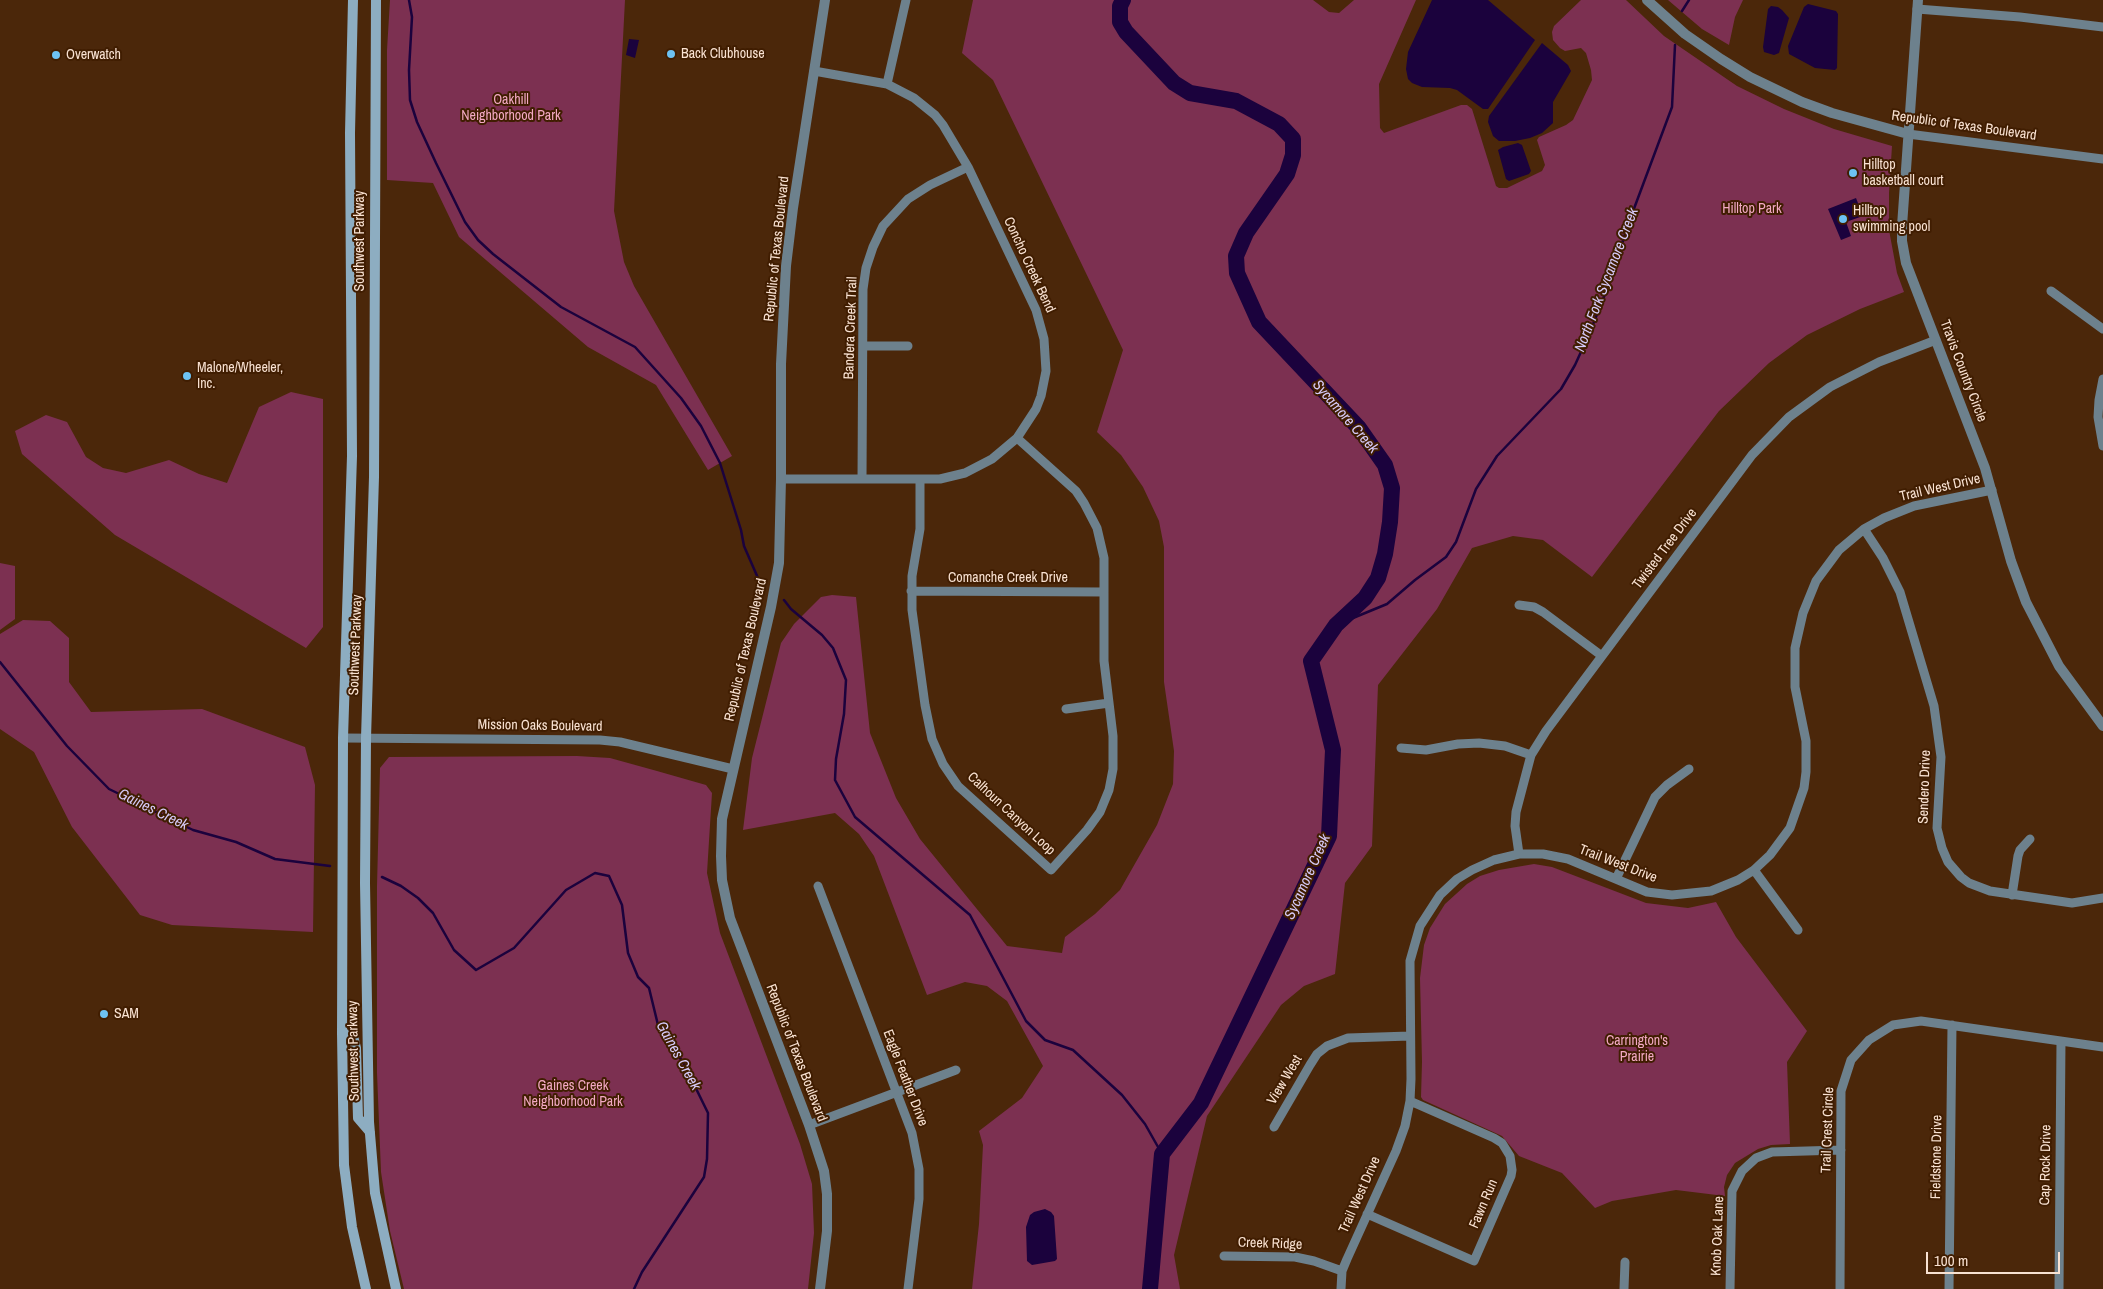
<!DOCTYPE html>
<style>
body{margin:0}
#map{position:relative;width:2103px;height:1289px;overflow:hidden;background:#4b270a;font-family:"Archivo Narrow",sans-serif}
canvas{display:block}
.scale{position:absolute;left:1926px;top:1252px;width:134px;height:22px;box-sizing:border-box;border:2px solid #f9e2d2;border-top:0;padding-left:6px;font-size:15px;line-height:18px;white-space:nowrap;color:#f9e2d2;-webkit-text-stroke:4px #401d01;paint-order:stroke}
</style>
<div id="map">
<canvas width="2103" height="1289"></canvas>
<div class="scale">100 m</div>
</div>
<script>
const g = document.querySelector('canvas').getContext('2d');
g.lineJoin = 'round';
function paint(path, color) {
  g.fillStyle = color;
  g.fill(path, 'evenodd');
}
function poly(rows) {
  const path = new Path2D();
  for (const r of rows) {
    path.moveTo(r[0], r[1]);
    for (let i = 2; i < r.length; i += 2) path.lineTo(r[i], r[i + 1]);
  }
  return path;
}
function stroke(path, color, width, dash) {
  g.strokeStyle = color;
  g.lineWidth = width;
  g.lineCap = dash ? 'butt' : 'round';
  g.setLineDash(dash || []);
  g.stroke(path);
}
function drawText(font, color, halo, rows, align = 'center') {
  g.font = font + ' "Archivo Narrow",sans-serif';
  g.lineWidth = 4;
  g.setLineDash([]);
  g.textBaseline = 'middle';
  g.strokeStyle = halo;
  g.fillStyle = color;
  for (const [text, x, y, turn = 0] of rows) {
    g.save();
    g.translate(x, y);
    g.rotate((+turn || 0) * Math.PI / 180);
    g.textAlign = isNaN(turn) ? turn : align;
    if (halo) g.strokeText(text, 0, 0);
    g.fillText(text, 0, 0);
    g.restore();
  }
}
const green = poly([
 [390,0,625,0,614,211,624,262,634,286,732,456,708,470,656,385,588,347,459,237,433,183,387,180,387,50],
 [973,0,1313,0,1329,12,1339,13,1354,0,1416,0,1379,84,1380,128,1384,133,1461,105,1467,105,1472,109,1496,186,1499,188,1507,188,1542,171,1545,165,1537,140,1539,137,1566,125,1573,120,1592,80,1591,70,1586,53,1581,48,1565,51,1560,48,1553,40,1552,32,1554,26,1581,0,1626,0,1664,36,1737,86,1784,109,1834,129,1892,146,1889,193,1889,230,1897,273,1904,292,1860,309,1807,335,1769,363,1719,411,1592,577,1543,540,1513,536,1472,548,1437,609,1378,685,1372,846,1345,883,1335,974,1304,986,1281,1005,1207,1116,1174,1255,1180,1289,972,1289,979,1224,983,1145,979,1131,1022,1098,1043,1066,1007,1001,987,986,965,982,927,995,874,856,859,834,835,813,743,830,752,758,781,643,794,624,821,597,832,595,856,597,870,733,896,798,920,839,1007,946,1062,953,1065,937,1095,914,1120,890,1157,825,1173,784,1174,751,1164,682,1164,547,1159,521,1143,487,1121,455,1097,432,1123,350,993,80,962,53],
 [1668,0,1743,0,1735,17,1729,45,1702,29],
 [291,392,323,399,323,627,306,648,115,535,22,454,15,431,46,415,67,422,86,457,103,468,126,473,169,460,199,474,227,483,259,407],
 [0,563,15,566,15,619,0,630],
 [23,620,50,621,69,638,69,682,91,712,202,709,305,747,315,785,313,932,172,925,140,915,72,827,34,752,0,729,0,634],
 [577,756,610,758,657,771,706,785,712,793,707,873,720,933,800,1144,812,1184,814,1233,808,1289,404,1289,390,1231,381,1172,377,1073,377,886,380,768,389,757],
 [1534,864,1552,867,1646,903,1688,908,1716,902,1736,937,1807,1031,1787,1062,1790,1144,1771,1145,1758,1149,1735,1163,1727,1175,1724,1187,1725,1196,1676,1190,1612,1201,1595,1208,1562,1173,1519,1156,1502,1136,1423,1100,1421,1097,1422,1062,1420,978,1424,945,1430,928,1445,904,1467,884,1480,876,1499,870]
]);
const water = poly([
 [1432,0,1488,0,1535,40,1488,109,1483,109,1457,90,1450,88,1422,87,1412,83,1408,79,1406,69,1408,52],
 [1808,4,1836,11,1838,14,1837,68,1835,70,1815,68,1789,54,1788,46,1804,7],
 [1771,6,1778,7,1782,10,1789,18,1779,53,1774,55,1764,52,1763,47,1768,9],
 [629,39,639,40,635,58,626,55],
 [1542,43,1568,65,1571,71,1553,102,1553,123,1542,133,1530,138,1515,141,1499,141,1493,136,1488,122,1489,116],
 [1518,143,1522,145,1531,171,1529,174,1509,181,1506,179,1498,150,1503,147],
 [1856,198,1863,216,1846,222,1851,236,1841,240,1828,209],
 [1045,1209,1051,1212,1054,1216,1057,1259,1055,1261,1032,1265,1027,1261,1026,1227,1030,1215,1034,1212]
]);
const stream = poly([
 [409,0,412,17,409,70,410,100,417,122,436,163,465,222,478,240,493,254,561,307,635,347,681,398,701,426,720,463,741,530,744,546,761,585],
 [1682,11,1689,0],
 [784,600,791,609,822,635,833,648,846,680,844,714,836,759,835,780,855,817,970,915,1026,1021,1045,1040,1073,1050,1122,1095,1145,1124,1162,1154],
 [1336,625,1387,604,1415,580,1446,557,1456,542,1476,489,1497,456,1561,389,1575,365,1590,332,1609,284,1629,222,1672,107,1675,45],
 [0,662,67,746,109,789,193,830,236,842,275,859,330,866],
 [382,877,401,886,418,898,433,913,454,950,476,970,514,948,566,890,595,873,609,876,622,905,628,953,638,977,649,988,658,1025,684,1064,708,1113,707,1159,704,1177,642,1272,634,1289]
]);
const river = poly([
 [1123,0,1120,6,1120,22,1126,32,1174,83,1190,93,1236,101,1279,124,1293,139,1293,155,1287,174,1246,233,1236,256,1237,273,1259,322,1359,428,1385,465,1392,488,1390,522,1385,554,1378,578,1365,598,1336,625,1311,661,1333,750,1329,836,1201,1103,1162,1154,1150,1289]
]);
const minor = poly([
 [1917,9,2020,17,2103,27],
 [887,84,906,0],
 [1908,134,2103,159],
 [2051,291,2103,329],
 [863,346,908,346],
 [2103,379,2099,400,2098,417,2103,446],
 [781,479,940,479,965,473,992,459,1017,438,1036,409,1041,396,1046,371,1044,339,1036,310,968,167,943,125,935,115,914,98,887,84,814,71],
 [862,479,863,289,866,268,873,247,883,226,908,199,930,185,968,167],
 [920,479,920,529,912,576,912,610,925,705,932,739,943,764,958,786,1051,870,1087,830,1100,812,1109,790,1113,769,1113,736,1104,661,1104,558,1097,528,1084,503,1076,491,1017,438],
 [1864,529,1883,558,1900,592,1934,706,1941,757,1937,828,1942,848,1948,862,1961,877,1969,883,1990,891,2072,903,2103,898],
 [911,591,1104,592],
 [1519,605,1534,607,1543,612,1602,656],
 [1066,709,1109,703],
 [343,738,600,740,620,742,733,769],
 [1401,748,1426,750,1458,744,1479,743,1505,746,1531,755],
 [1519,854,1515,826,1516,812,1531,755,1546,731,1752,455,1789,417,1830,387,1879,362,1936,340],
 [1754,870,1798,930],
 [1616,879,1655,797,1667,785,1689,769],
 [818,886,912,1133,919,1169,919,1199,908,1289],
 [2012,895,2018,856,2020,850,2030,839],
 [809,1125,956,1070],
 [1274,1127,1310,1065,1317,1054,1327,1046,1348,1038,1410,1036],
 [1367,1214,1474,1261,1511,1176,1512,1170,1510,1156,1502,1143,1494,1138,1410,1101],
 [1224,1256,1295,1257,1314,1261,1342,1271],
 [1341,1289,1342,1271,1347,1259,1396,1151,1405,1126,1410,1101,1411,1079,1410,961,1420,926,1440,895,1457,879,1472,870,1494,860,1519,854,1543,854,1568,859,1647,892,1672,895,1711,891,1738,880,1754,870,1770,855,1790,828,1804,788,1806,772,1806,741,1795,687,1795,648,1803,613,1816,581,1839,550,1864,529,1884,518,1914,506,1992,490],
 [1624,1289,1625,1262],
 [1730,1289,1732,1191,1742,1171,1756,1158,1772,1152,1841,1150],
 [1840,1289,1841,1091,1851,1060,1869,1040,1893,1025,1921,1021,2103,1047],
 [1949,1289,1952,1025],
 [2059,1289,2061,1041]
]);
const tertiary = poly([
 [1647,0,1685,34,1721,59,1750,77,1802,102,1832,113,1908,134],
 [1918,0,1902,226,1902,241,1906,263,1985,468,2011,561,2026,602,2059,666,2103,726],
 [820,1289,827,1231,827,1194,824,1171,809,1125,730,918,722,880,721,856,722,819,771,607,779,563,781,479,781,364,786,266,793,208,825,0]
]);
const secondary = poly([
 [353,0,350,133,352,456,343,738,342,1033,344,1165,352,1227,366,1289],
 [376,0,374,477,366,738,365,883,369,1122,375,1193,396,1289],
 [342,1033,353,1036,356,1048,358,1118,370,1132]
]);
const markers = [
 [671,54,5,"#6dc2f3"],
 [56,55,5,"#6dc2f3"],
 [1853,173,5,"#6dc2f3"],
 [1843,219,5,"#6dc2f3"],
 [187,376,5,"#6dc2f3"],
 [104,1014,5,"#6dc2f3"]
];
const poiNames = [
 ["Back Clubhouse",681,54],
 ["Overwatch",66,55],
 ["Hilltop",1863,165],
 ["basketball court",1863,181],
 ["Hilltop",1853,211],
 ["swimming pool",1853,227],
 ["Malone/Wheeler,",197,368],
 ["Inc.",197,384],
 ["SAM",114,1014]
];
const parkNames = [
 ["Oakhill",511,100],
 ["Neighborhood Park",511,116],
 ["Hilltop Park",1752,209],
 ["Carrington's",1637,1041],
 ["Prairie",1637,1057],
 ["Gaines Creek",573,1086],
 ["Neighborhood Park",573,1102]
];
const streetNames = [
 ["Republic of Texas Boulevard",1964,126,8],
 ["Southwest Parkway",360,241,-90],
 ["Republic of Texas Boulevard",777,249,-84],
 ["Concho Creek Bend",1029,265,65],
 ["Bandera Creek Trail",851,328,-88],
 ["Travis Country Circle",1963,371,69],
 ["Trail West Drive",1940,488,-13],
 ["Twisted Tree Drive",1665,549,-53],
 ["Comanche Creek Drive",1008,578],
 ["Southwest Parkway",356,645,-88],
 ["Republic of Texas Boulevard",746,650,-77],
 ["Mission Oaks Boulevard",540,726,1],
 ["Sendero Drive",1925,787,-88],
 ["Calhoun Canyon Loop",1011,814,43],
 ["Trail West Drive",1618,864,21],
 ["Southwest Parkway",354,1051,-91],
 ["Republic of Texas Boulevard",796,1053,69],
 ["Eagle Feather Drive",905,1078,69],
 ["View West",1285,1080,-59],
 ["Trail Crest Circle",1828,1130,-88],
 ["Fieldstone Drive",1937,1157,-89],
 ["Cap Rock Drive",2046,1165,-89],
 ["Trail West Drive",1360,1195,-66],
 ["Fawn Run",1484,1204,-67],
 ["Knob Oak Lane",1718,1236,-88],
 ["Creek Ridge",1270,1244,2]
];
const waterNames = [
 ["North Fork Sycamore Creek",1607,280,-69],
 ["Sycamore Creek",1345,417,49],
 ["Gaines Creek",153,810,26],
 ["Sycamore Creek",1308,877,-66],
 ["Gaines Creek",678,1056,61]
];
paint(green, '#7c3051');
paint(water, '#1b023d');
stroke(stream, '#1b023d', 2.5);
stroke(river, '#1b023d', 16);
stroke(minor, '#6d818d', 9);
stroke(tertiary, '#6d818d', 10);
stroke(secondary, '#8dadc1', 10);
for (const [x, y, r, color] of markers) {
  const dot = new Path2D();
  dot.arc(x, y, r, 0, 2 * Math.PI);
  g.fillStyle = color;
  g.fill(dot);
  stroke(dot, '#401d01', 2);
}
drawText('14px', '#f9e2d2', '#401d01', poiNames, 'left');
drawText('14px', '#f3a9c4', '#401d01', parkNames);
drawText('14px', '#f9e2d2', '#401d01', streetNames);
drawText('italic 15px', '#d6cbf9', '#401d01', waterNames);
</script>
